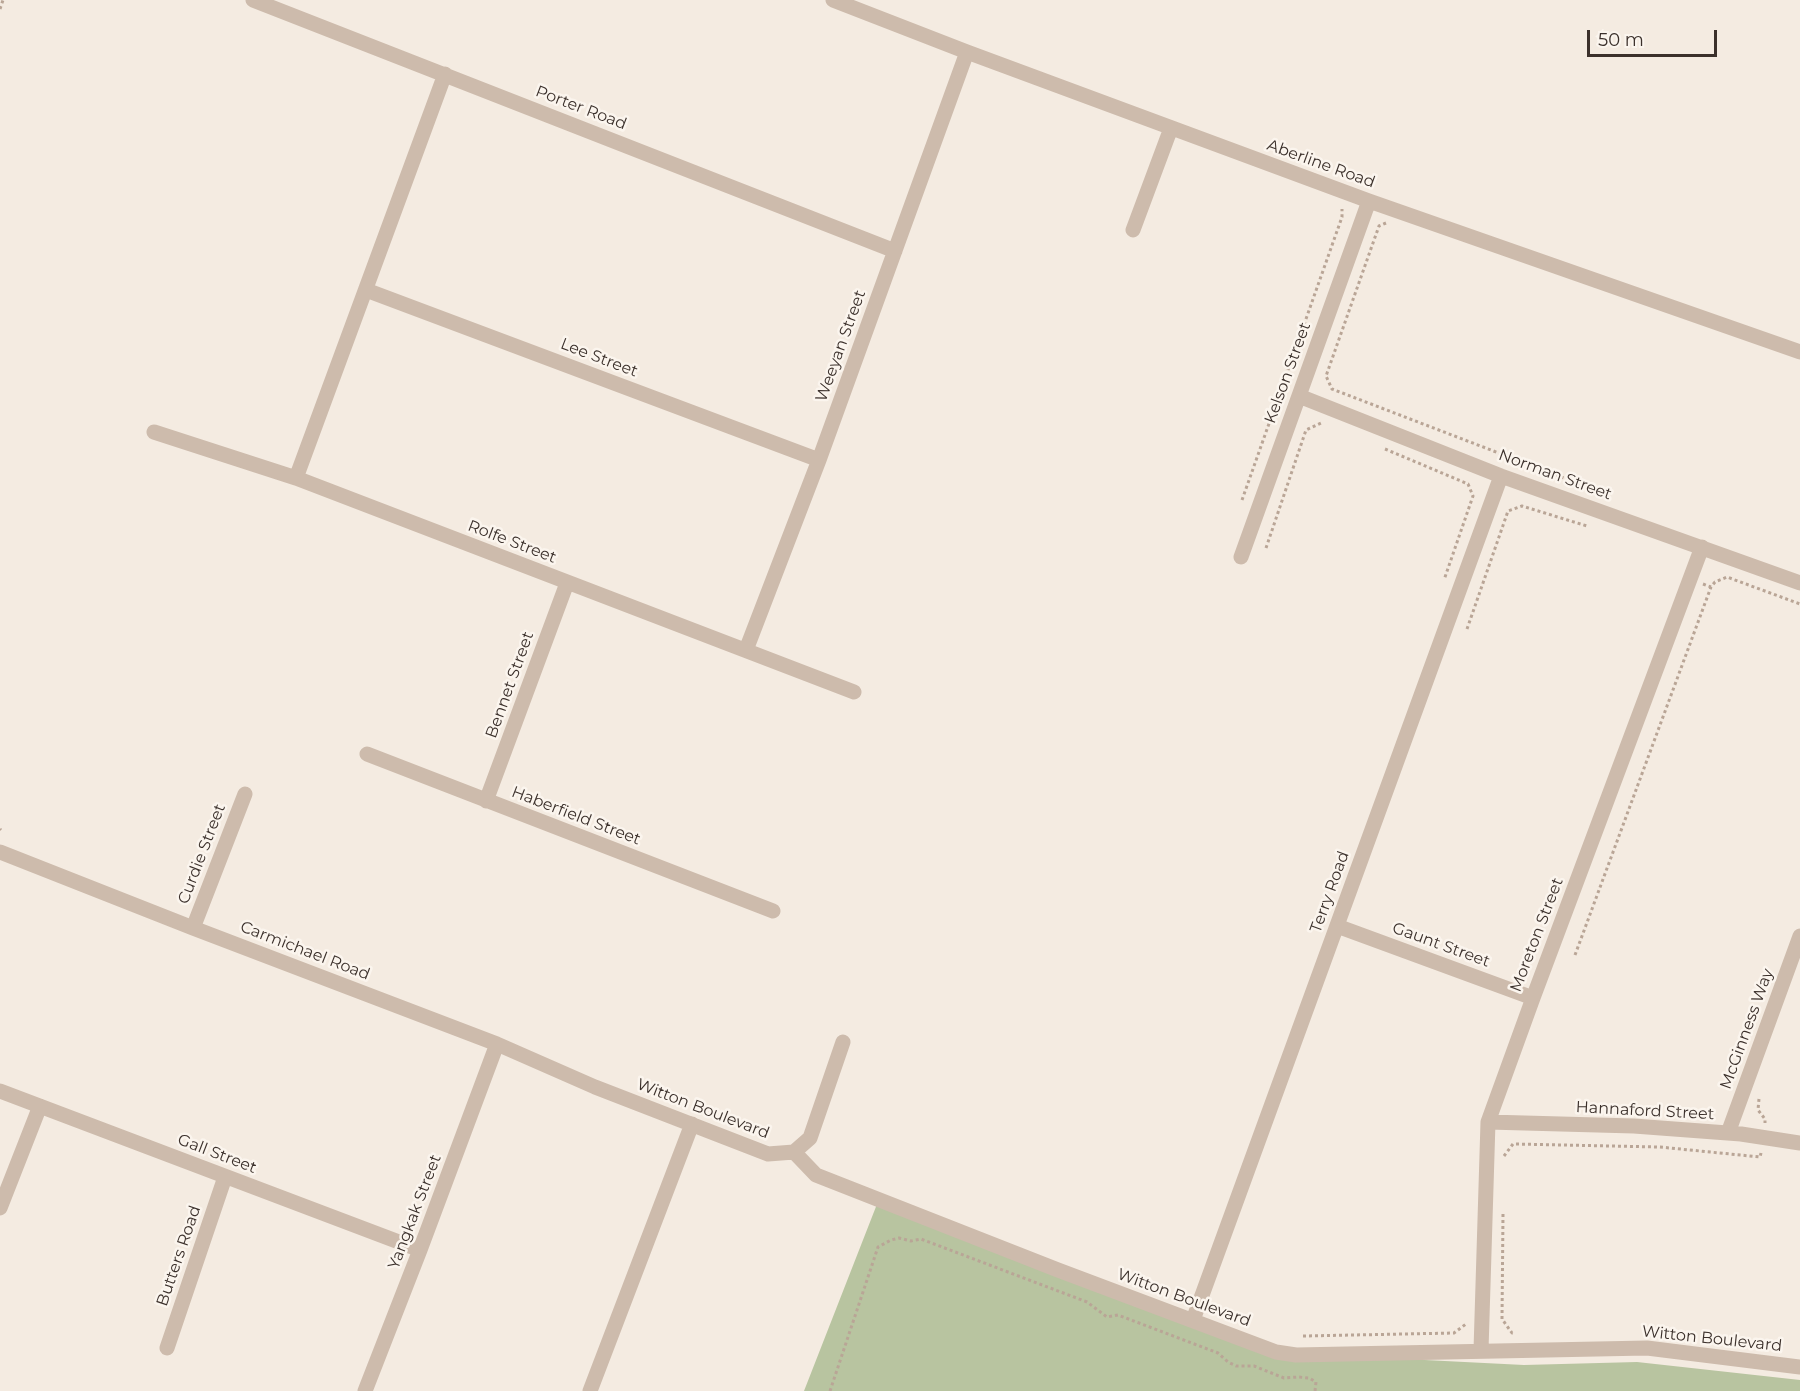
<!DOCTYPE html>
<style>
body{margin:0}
#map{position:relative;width:1800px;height:1391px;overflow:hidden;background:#f4ebe1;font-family:Montserrat,sans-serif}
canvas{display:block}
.scale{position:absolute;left:1587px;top:30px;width:130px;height:27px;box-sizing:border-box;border:3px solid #3b302b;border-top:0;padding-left:8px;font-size:18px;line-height:21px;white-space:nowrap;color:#3b302b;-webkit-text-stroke:4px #fbf5ee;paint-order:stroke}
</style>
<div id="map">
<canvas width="1800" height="1391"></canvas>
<div class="scale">50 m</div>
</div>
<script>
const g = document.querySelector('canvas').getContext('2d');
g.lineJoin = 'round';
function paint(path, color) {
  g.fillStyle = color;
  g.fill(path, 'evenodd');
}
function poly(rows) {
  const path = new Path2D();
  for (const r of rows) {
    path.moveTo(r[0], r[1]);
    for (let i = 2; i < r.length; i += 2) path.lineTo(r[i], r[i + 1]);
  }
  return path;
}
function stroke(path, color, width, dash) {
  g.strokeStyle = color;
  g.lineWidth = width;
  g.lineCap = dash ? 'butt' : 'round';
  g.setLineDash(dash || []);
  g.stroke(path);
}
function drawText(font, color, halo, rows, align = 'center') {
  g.font = font + ' Montserrat,sans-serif';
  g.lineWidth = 5;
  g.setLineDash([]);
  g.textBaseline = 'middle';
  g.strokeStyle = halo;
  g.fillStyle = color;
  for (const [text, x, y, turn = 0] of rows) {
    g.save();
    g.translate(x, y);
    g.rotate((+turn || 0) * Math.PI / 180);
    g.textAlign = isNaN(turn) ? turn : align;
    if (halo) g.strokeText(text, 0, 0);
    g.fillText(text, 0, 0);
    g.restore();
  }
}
const green = poly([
 [879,1199,1286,1353,1524,1365,1637,1362,1800,1380,1800,1391,804,1391]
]);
const path = poly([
 [0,9,3,0],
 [1386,223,1379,226,1326,376,1332,389,1603,493],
 [1385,449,1468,484,1473,496,1444,580],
 [1242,500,1342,217,1342,209],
 [1266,548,1306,430,1321,423,1323,424],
 [1703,584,1711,587,1715,582,1727,577,1800,604],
 [1467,629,1508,511,1522,506,1587,526],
 [0,829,1,830],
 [1575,955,1711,587],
 [1759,1099,1758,1110,1765,1119,1765,1123],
 [1504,1156,1513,1144,1660,1147,1760,1157,1761,1153],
 [1503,1214,1502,1319,1512,1333,1515,1333],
 [1303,1336,1454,1333,1466,1324],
 [830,1391,878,1247,891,1240,899,1238,911,1241,921,1239,1087,1302,1107,1317,1118,1315,1218,1353,1228,1362,1236,1366,1254,1366,1284,1378,1298,1377,1309,1378,1316,1382,1315,1391]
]);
const minor = poly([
 [253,0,895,251],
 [833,0,967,52,1369,201,1800,352],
 [1133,230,1171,128],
 [366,290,819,460],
 [1299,396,1501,476,1800,583],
 [154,432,296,478,854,692],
 [296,478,445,74],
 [1241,557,1369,201],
 [746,650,819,460,967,52],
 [367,754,773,911],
 [486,801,567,583],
 [0,852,193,928,497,1044,595,1087,768,1154,794,1152,816,1175,1058,1270,1276,1352,1296,1355,1647,1348,1800,1367],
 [1337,926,1533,998],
 [193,928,245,794],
 [0,1091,420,1250],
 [1488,1122,1634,1126,1741,1134,1800,1143],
 [1728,1133,1800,936],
 [794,1152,810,1138,843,1042],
 [0,1208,40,1106],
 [1193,1320,1501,476],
 [167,1348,225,1177],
 [1481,1350,1488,1122,1533,998,1702,547],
 [365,1391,420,1250,497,1044],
 [590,1391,692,1124]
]);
const streetNames = [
 ["Porter Road",581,108,21],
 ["Aberline Road",1321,164,20],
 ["Weeyan Street",841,346,-70],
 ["Lee Street",599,358,21],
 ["Kelson Street",1288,373,-70],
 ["Norman Street",1555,475,20],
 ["Rolfe Street",512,542,21],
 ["Bennet Street",510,685,-70],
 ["Haberfield Street",576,816,21],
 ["Curdie Street",202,854,-69],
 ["Terry Road",1330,892,-70],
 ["Moreton Street",1537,935,-69],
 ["Gaunt Street",1441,945,20],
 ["Carmichael Road",305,951,21],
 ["McGinness Way",1747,1029,-70],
 ["Witton Boulevard",703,1109,21],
 ["Hannaford Street",1645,1111,3],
 ["Gall Street",217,1154,21],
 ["Yangkak Street",415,1212,-69],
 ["Butters Road",179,1256,-71],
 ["Witton Boulevard",1184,1298,20],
 ["Witton Boulevard",1712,1339,6]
];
paint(green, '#b8c4a0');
stroke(path, '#b9a596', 3, [3, 3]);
stroke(minor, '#cdbbac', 15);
drawText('16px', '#3b302b', '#fbf5ee', streetNames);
</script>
